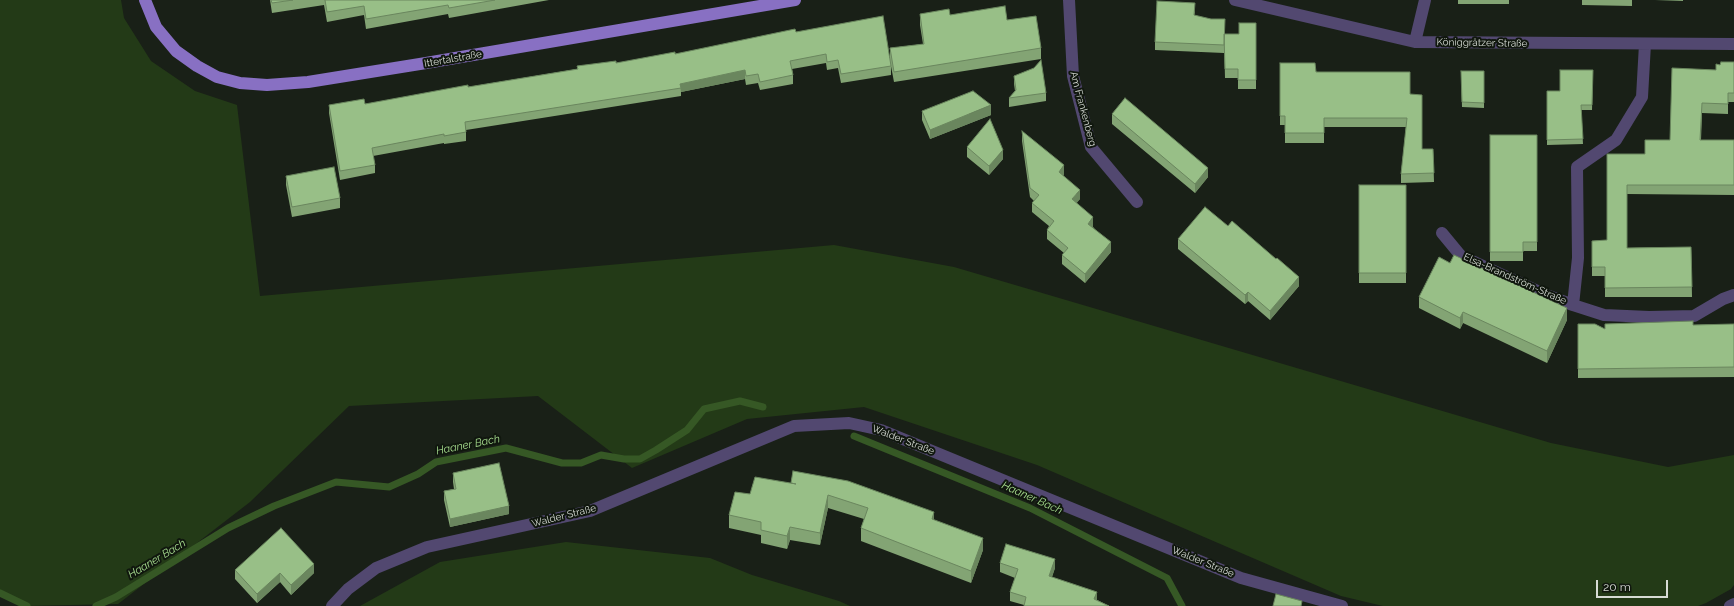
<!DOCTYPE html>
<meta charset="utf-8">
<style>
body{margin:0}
#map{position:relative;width:1734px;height:606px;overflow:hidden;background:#192017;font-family:Raleway,sans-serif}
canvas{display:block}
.scale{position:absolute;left:1596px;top:580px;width:72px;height:18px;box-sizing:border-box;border:2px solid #d6dbd4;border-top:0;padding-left:5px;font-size:12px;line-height:14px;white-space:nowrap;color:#d6dbd4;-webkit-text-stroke:3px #10170e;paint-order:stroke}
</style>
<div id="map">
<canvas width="1734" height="606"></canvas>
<div class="scale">20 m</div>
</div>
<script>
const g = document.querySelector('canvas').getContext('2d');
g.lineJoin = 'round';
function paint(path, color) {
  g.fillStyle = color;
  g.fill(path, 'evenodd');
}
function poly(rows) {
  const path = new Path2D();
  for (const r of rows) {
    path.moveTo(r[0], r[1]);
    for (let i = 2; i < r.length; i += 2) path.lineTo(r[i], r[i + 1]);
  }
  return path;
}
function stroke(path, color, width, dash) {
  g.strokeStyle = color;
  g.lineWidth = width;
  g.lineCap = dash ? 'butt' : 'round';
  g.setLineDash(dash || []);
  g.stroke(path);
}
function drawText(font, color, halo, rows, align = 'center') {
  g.font = font + ' Raleway,sans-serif';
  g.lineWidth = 4;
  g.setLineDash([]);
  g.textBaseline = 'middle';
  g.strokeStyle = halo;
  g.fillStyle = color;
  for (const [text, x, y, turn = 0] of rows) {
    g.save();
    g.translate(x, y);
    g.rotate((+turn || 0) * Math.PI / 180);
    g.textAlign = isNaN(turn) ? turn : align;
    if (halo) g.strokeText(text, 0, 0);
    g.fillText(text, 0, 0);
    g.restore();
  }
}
const green = poly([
 [0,0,121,0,124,18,151,61,195,91,237,105,260,296,834,245,954,267,1551,443,1668,467,1734,455,1734,585,1731,589,1706,603,1698,606,1383,606,1341,596,1037,465,864,407,747,419,632,468,538,396,349,406,250,502,118,604,24,606,0,595],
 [566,542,710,558,752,575,839,601,850,606,360,606,440,562]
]);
const stream = poly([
 [854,436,1030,508,1167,578,1182,606],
 [0,593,27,606],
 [96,606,116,597,228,528,274,506,336,482,389,487,418,474,436,462,506,448,562,463,581,463,601,455,624,459,640,459,656,450,687,430,704,409,740,401,763,407]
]);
const minor = poly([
 [1069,0,1073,76,1091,147,1137,202],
 [1235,0,1415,42,1734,44],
 [1415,42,1425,0],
 [1442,233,1461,256,1546,295,1573,305,1578,258,1577,167,1616,140,1642,97,1645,44],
 [1573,305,1604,315,1649,317,1694,316,1723,299,1734,295],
 [332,606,348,589,376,568,427,547,590,511,794,426,849,423,881,430,1241,578,1342,606],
 [1730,606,1734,604]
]);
const major = poly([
 [145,0,156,27,176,51,197,66,217,77,240,83,267,85,308,82,426,63,795,0]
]);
const wall = poly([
 [270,0,549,0,449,18,448,14,366,29,364,15,327,22,324,5,272,13],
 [1458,0,1509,0,1509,4,1458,4],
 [1582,0,1632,0,1632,6,1582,5],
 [1655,0,1683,0,1683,1],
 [1195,11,1194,16,1224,34,1239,34,1256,23,1256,89,1238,89,1238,78,1225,78,1224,40,1224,53,1155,50,1155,42],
 [920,14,950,15,1007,20,1041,48,1041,59,894,82,891,66,891,75,841,83,838,68,827,70,826,63,792,69,793,75,793,84,760,90,758,83,746,85,745,79,681,92,681,96,466,130,466,141,444,144,444,143,373,156,375,165,375,173,340,180,329,113,329,105,365,104,577,69,577,66,616,63,675,54,796,32,890,58,890,48,923,44,920,25],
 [1734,62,1734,102,1728,102,1728,114,1702,113,1701,140,1734,140,1734,195,1627,194,1627,248,1691,247,1692,297,1605,297,1605,276,1592,276,1592,241,1607,240,1607,154,1645,154,1670,140,1716,70,1720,65],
 [1280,63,1410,94,1422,149,1433,149,1434,182,1401,183,1401,174,1406,127,1324,127,1324,143,1285,143,1285,125,1280,125],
 [1593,70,1592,110,1581,110,1583,144,1547,145,1547,91,1560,91],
 [1461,71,1484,71,1484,108,1462,107],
 [1014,76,1046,93,1046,101,1009,107,1009,98,1015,91,1014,84],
 [922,111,991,115,930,139,922,120],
 [1112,114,1208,177,1195,193,1112,124],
 [1022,131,1064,174,1063,176,1080,199,1076,203,1111,252,1085,283,1062,264,1062,255,1064,253,1047,239,1047,230,1049,226,1032,212,1032,203,1034,201,1030,197,1022,141],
 [1490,135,1537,135,1537,251,1523,251,1523,261,1490,261],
 [967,147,1003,159,989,175,967,157],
 [286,176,340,198,340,208,292,217,286,185],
 [1359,185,1406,185,1406,283,1359,283],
 [1228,226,1299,286,1270,320,1248,301,1245,304,1178,249,1178,239],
 [1419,297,1567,320,1547,363,1463,323,1460,329,1419,308],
 [1578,324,1605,329,1693,325,1734,324,1734,377,1578,378],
 [793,471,934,520,983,550,971,583,861,541,861,528,864,519,828,508,820,545,790,540,787,549,761,543,761,535,729,528,729,515,750,494,791,483],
 [453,473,509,514,450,527,444,500,444,491,454,489,453,482],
 [1000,563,1055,568,1052,577,1109,606,1024,606,1024,605,1010,601,1010,592,1015,578,1000,572],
 [235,570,314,573,291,595,280,582,257,603,235,579]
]);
const shadedWall = poly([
 [745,70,745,79,681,92,680,84],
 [991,105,991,115,930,139,930,130],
 [1003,150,1003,159,989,175,989,166],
 [1064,165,1064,174,1059,181,1059,172],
 [1208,168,1208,177,1195,193,1195,184],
 [1080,190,1080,199,1072,209,1072,199],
 [1093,217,1093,227,1088,233,1088,224],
 [1111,242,1111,252,1085,283,1085,274],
 [1299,277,1299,286,1270,320,1270,311],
 [1248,292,1248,301,1245,304,1245,295],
 [1567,308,1567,320,1547,363,1547,351],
 [1463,312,1463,323,1460,329,1460,318],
 [828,495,828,508,820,545,820,533],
 [509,506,509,514,450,527,450,519],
 [934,512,934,525,932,519],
 [790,527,790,540,787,549,787,536],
 [983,538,983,550,971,583,971,571],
 [1055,559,1055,568,1049,585,1049,576],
 [314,564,314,573,291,595,291,585],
 [280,573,280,582,257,603,257,594],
 [1097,592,1097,601,1094,599]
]);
const building = poly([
 [271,0,293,0,272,3,271,0],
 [325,0,495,0,449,8,448,5,366,19,364,6,327,12,325,0],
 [1157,1,1195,3,1194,15,1211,19,1225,19,1224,45,1155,42,1157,1],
 [1005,6,1007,20,1036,16,1041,48,894,72,890,48,924,44,920,14,949,9,950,15,1005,6],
 [883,16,891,66,841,74,838,60,827,62,826,54,790,61,793,75,760,82,758,74,746,76,745,70,680,84,681,88,465,122,466,132,444,136,444,134,372,148,375,165,340,171,329,105,364,99,365,104,468,85,468,87,578,69,577,66,616,61,616,63,675,52,675,54,795,29,796,32,883,16],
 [1239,23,1256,23,1256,80,1238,80,1238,69,1225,69,1224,34,1239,34,1239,23],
 [1041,60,1046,93,1009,98,1016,90,1014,76,1034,68,1041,60],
 [1721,62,1734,62,1734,93,1728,93,1728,104,1702,103,1700,140,1734,140,1734,185,1627,185,1627,248,1691,247,1692,287,1605,288,1605,267,1592,267,1592,241,1607,240,1607,154,1645,154,1645,140,1670,140,1672,68,1716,70,1716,64,1720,65,1721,62],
 [1280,63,1315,63,1316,72,1410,72,1410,94,1422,95,1422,149,1433,149,1434,173,1401,174,1407,118,1324,118,1324,133,1285,133,1285,116,1280,116,1280,63],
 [1560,70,1593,70,1592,105,1581,105,1583,139,1547,140,1547,91,1560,91,1560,70],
 [1461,71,1484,71,1484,103,1462,102,1461,71],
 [973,91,991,105,930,130,922,111,973,91],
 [1125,98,1208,168,1195,184,1112,114,1125,98],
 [990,119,1003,150,989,166,967,147,990,119],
 [1022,131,1064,165,1059,172,1080,190,1072,199,1093,217,1088,224,1111,242,1085,274,1062,255,1068,248,1047,230,1054,221,1032,203,1039,195,1030,188,1022,131],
 [1490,135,1537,135,1537,242,1523,242,1523,252,1490,252,1490,135],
 [334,167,340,198,292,207,286,176,334,167],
 [1359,185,1406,185,1406,273,1359,273,1359,185],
 [1205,207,1228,226,1232,221,1276,259,1277,258,1299,277,1270,311,1248,292,1245,295,1178,239,1205,207],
 [1454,255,1567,308,1547,351,1463,312,1460,318,1419,297,1439,257,1450,263,1454,255],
 [1693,321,1693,325,1734,324,1734,367,1578,369,1578,324,1595,324,1605,329,1605,324,1693,321],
 [499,463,509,506,450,519,444,491,456,489,453,473,499,463],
 [793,471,848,481,934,512,932,519,983,538,971,571,861,528,868,508,828,495,820,533,790,527,787,536,761,530,761,522,729,515,735,492,750,494,755,477,796,484,791,483,793,471],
 [281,528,314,564,291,585,280,573,257,594,235,570,281,528],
 [1006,544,1055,559,1049,576,1097,592,1094,599,1109,606,1024,606,1026,597,1010,592,1018,569,1000,563,1006,544],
 [1276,594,1302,601,1301,606,1273,606,1276,594]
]);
const streetNames = [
 ["Königgrätzer Straße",1482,43,1],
 ["Ittertalstraße",453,59,-10],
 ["Am Frankenberg",1083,109,75],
 ["Elsa-Brandström-Straße",1515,279,24],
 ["Walder Straße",903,440,21],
 ["Walder Straße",564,516,-14],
 ["Walder Straße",1203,562,22]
];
const waterNames = [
 ["Haaner Bach",468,445,-11],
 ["Haaner Bach",1032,498,24],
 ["Haaner Bach",157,559,-31]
];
paint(green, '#233a17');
stroke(stream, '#365825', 7);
stroke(minor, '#524870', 12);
stroke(major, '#8870c3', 12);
paint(wall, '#83a474');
paint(shadedWall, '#6a865e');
paint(building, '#98bf87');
stroke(building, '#6a865e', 1);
drawText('10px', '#d6dbd4', '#10170e', streetNames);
drawText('italic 11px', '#a7dd8f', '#10170e', waterNames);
</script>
